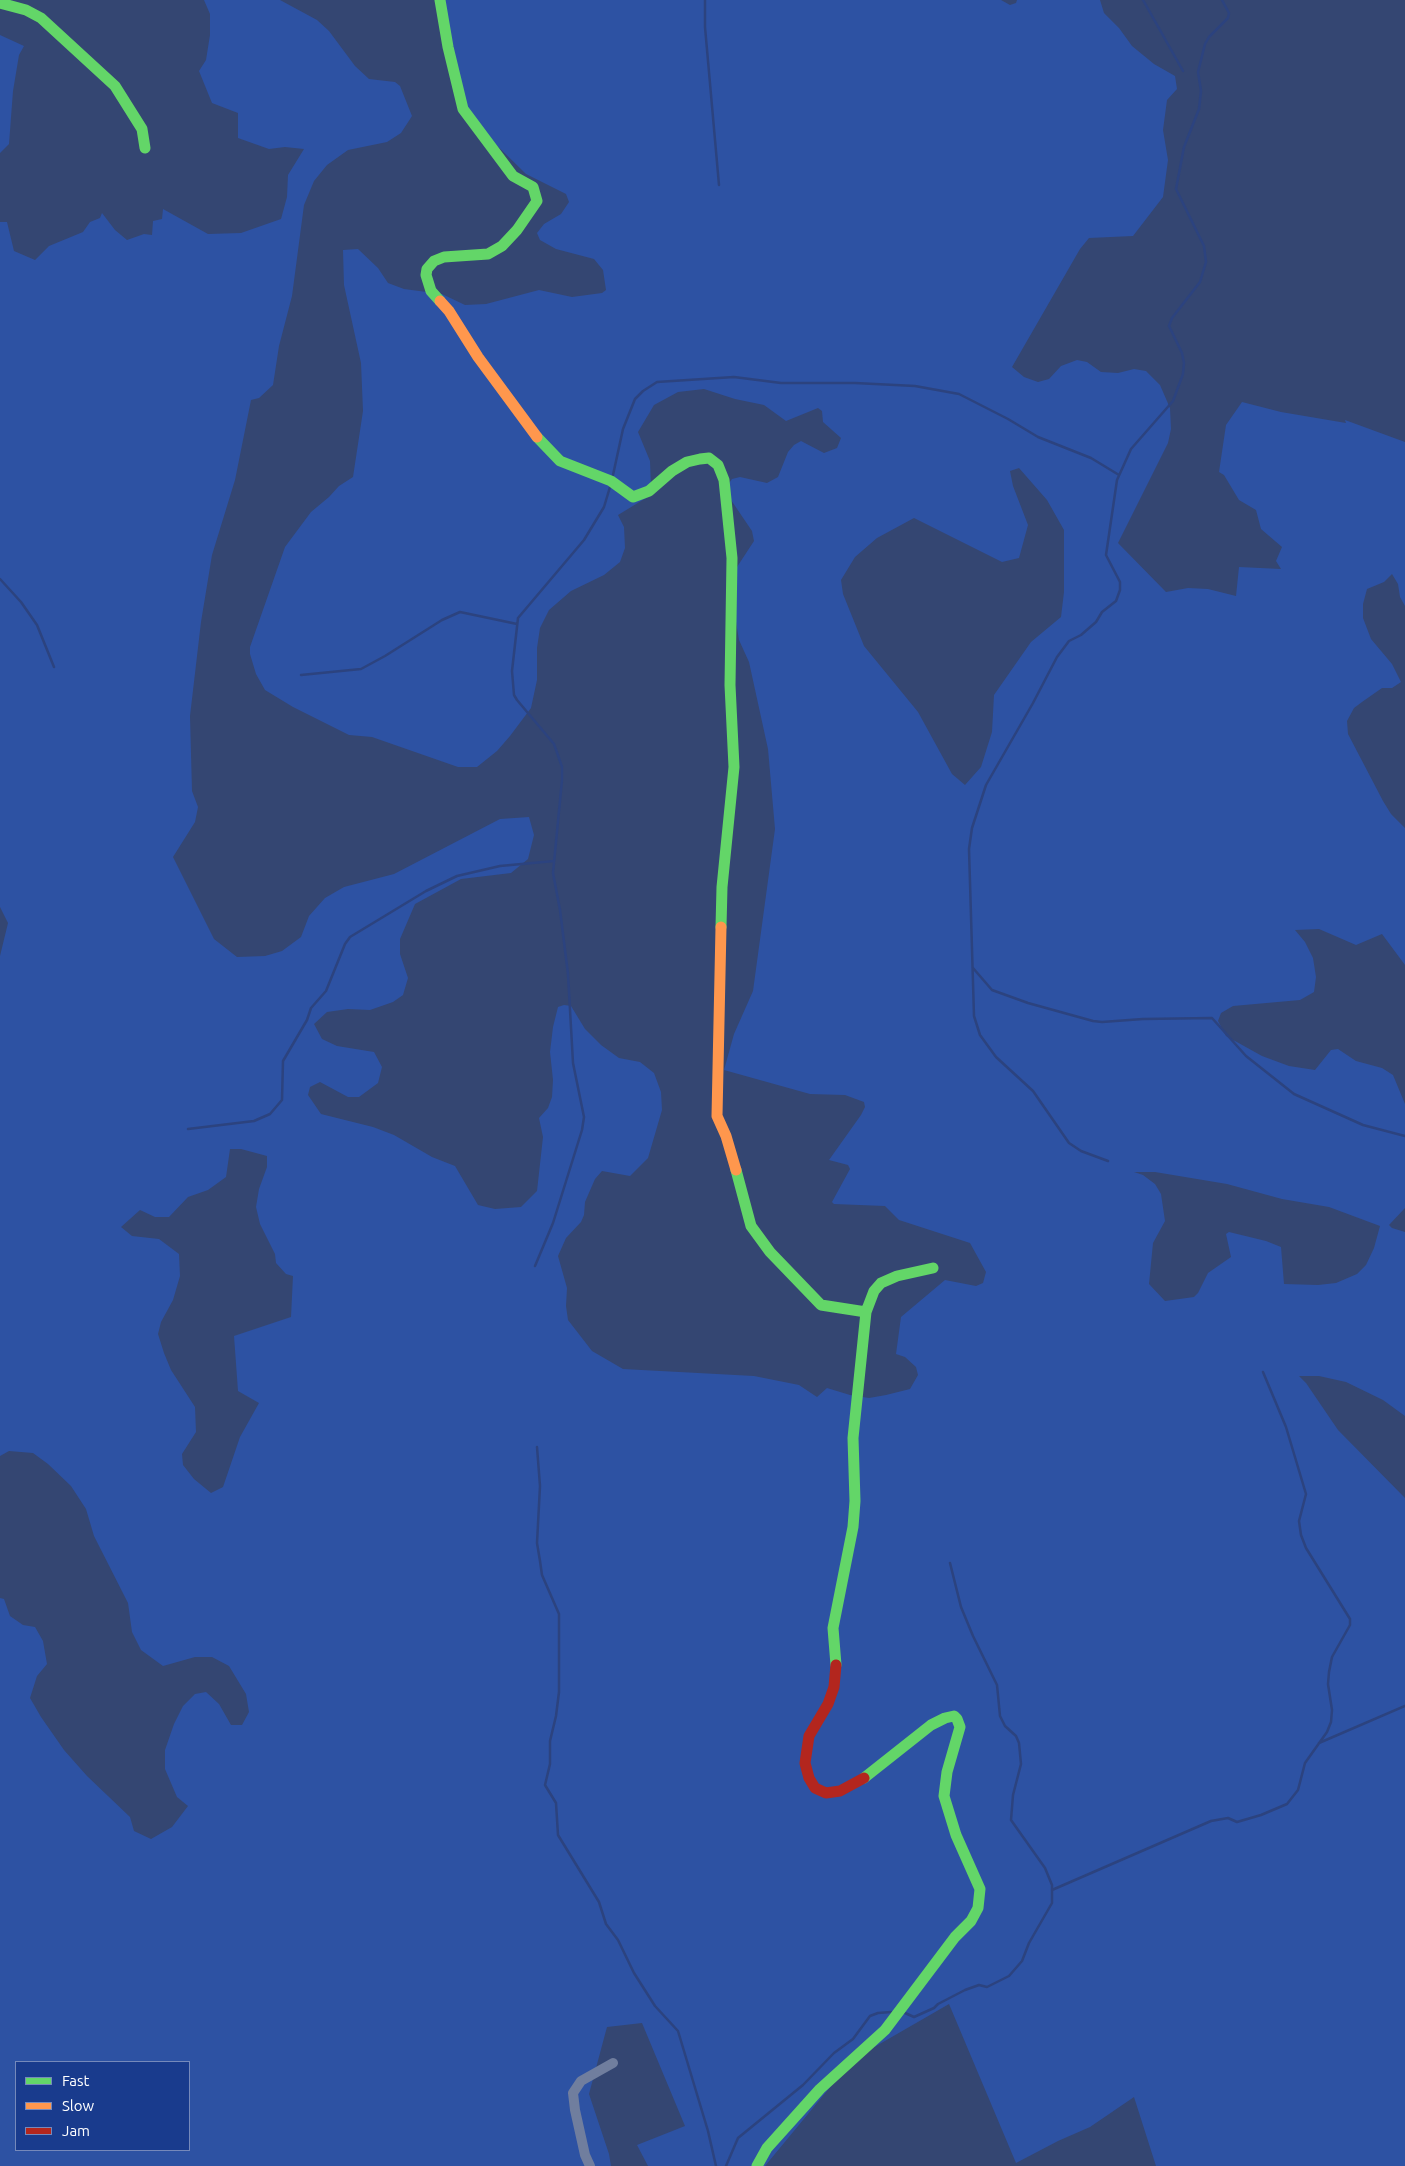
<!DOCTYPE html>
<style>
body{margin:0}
#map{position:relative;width:1405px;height:2166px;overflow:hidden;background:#344672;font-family:Ubuntu,sans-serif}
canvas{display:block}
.legend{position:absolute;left:15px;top:2061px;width:175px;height:90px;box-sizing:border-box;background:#193b8d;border:1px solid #7589bb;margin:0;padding:6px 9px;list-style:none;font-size:15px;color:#fff}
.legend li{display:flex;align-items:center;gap:10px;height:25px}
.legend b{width:25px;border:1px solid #7589bb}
</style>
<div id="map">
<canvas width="1405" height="2166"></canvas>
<ul class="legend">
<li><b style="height:6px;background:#63d668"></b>Fast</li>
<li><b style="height:6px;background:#ff974d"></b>Slow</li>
<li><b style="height:6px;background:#b3261e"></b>Jam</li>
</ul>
</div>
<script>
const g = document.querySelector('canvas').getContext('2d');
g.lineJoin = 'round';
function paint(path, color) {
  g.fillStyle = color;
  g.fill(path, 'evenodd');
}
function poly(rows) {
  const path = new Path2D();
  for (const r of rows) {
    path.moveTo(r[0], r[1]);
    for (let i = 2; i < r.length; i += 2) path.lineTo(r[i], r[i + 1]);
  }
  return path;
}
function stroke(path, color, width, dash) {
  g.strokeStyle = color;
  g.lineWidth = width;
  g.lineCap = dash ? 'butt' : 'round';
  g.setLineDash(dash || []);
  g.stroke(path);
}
const green = poly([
 [204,0,280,0,317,20,329,31,355,66,369,79,395,82,400,86,412,116,401,133,387,142,348,150,327,165,314,181,304,205,292,296,279,346,273,385,259,398,251,400,235,480,212,555,201,622,190,716,192,791,198,807,195,822,173,857,214,939,237,957,265,956,282,951,301,937,309,916,325,898,344,887,394,874,500,819,529,817,534,835,528,859,511,873,461,879,415,904,400,939,400,954,408,978,403,995,393,1002,370,1010,348,1009,327,1012,314,1024,322,1039,337,1046,374,1052,382,1067,378,1083,359,1097,348,1097,320,1082,310,1087,308,1095,321,1114,373,1127,394,1135,432,1157,455,1166,478,1205,495,1209,521,1207,537,1191,543,1137,539,1118,548,1108,552,1097,553,1080,550,1052,553,1027,558,1007,564,1005,571,1006,585,1029,601,1045,619,1058,640,1062,654,1073,661,1092,662,1110,648,1158,630,1176,602,1171,595,1179,585,1202,584,1215,581,1222,566,1238,558,1256,567,1288,566,1306,568,1320,592,1351,623,1369,754,1376,799,1385,817,1397,827,1388,850,1395,869,1398,886,1395,910,1389,918,1375,916,1367,905,1357,896,1354,901,1317,945,1280,976,1286,983,1283,986,1272,970,1243,899,1220,885,1206,834,1204,832,1202,850,1169,848,1165,829,1160,861,1115,865,1107,864,1102,845,1095,810,1094,724,1070,734,1034,753,991,775,829,768,749,749,662,739,640,735,616,737,567,754,541,752,531,731,500,727,486,732,479,740,477,767,483,778,477,788,452,794,445,801,441,824,453,837,448,841,438,823,422,822,411,818,408,786,421,764,405,735,399,704,389,678,392,654,405,638,432,650,461,651,486,646,498,618,515,624,527,625,548,620,562,604,575,571,591,549,610,540,628,537,648,537,680,531,708,510,736,497,751,477,767,458,767,372,737,349,735,293,707,265,690,256,674,250,654,250,647,285,547,311,512,329,497,339,486,353,477,363,411,361,363,344,285,343,250,358,249,378,268,388,283,404,289,442,294,465,305,486,304,539,290,572,297,602,293,606,290,603,270,594,259,556,249,540,240,537,233,544,224,561,214,569,202,566,194,526,174,470,119,437,0,1001,0,1010,5,1016,3,1017,0,1100,0,1104,13,1119,28,1132,46,1154,64,1175,76,1177,89,1167,100,1163,130,1168,160,1163,197,1133,236,1089,238,1080,249,1012,367,1024,377,1038,382,1049,379,1061,366,1077,360,1087,362,1101,372,1118,373,1134,369,1146,371,1160,385,1170,408,1171,429,1168,443,1118,543,1166,592,1188,588,1208,589,1236,596,1239,567,1281,569,1276,561,1282,547,1261,529,1256,510,1239,500,1224,475,1219,472,1226,425,1242,402,1281,412,1346,423,1345,420,1405,442,1405,606,1400,597,1398,584,1392,574,1384,582,1367,589,1363,604,1363,618,1371,639,1392,664,1401,682,1392,688,1382,688,1362,702,1354,708,1347,721,1348,734,1383,801,1391,814,1405,828,1405,965,1382,934,1356,945,1319,929,1295,930,1305,942,1313,958,1316,977,1314,992,1300,1000,1233,1006,1221,1013,1218,1021,1226,1036,1262,1056,1289,1066,1315,1070,1331,1050,1338,1049,1356,1061,1382,1068,1393,1075,1405,1104,1405,1208,1389,1225,1392,1228,1405,1232,1405,1416,1383,1400,1346,1382,1319,1376,1299,1376,1306,1383,1338,1430,1405,1498,1405,2166,1156,2166,1134,2097,1090,2127,1058,2141,1016,2163,949,2004,871,2049,836,2080,765,2166,648,2166,637,2145,685,2126,642,2023,607,2027,589,2094,609,2154,611,2166,0,2166,0,1598,4,1599,10,1616,23,1625,35,1627,43,1641,47,1664,37,1676,30,1698,41,1717,64,1750,87,1776,130,1817,134,1831,151,1839,172,1827,188,1806,177,1797,165,1769,165,1750,174,1724,183,1706,195,1694,206,1692,219,1704,231,1725,242,1725,249,1712,246,1694,229,1666,212,1657,195,1657,163,1666,141,1650,132,1632,128,1603,94,1536,86,1509,71,1486,48,1464,33,1453,9,1451,0,1456,0,956,8,923,0,907,0,222,7,222,14,251,35,260,49,246,83,232,90,222,100,218,102,213,115,230,127,240,144,234,152,235,153,221,162,219,163,209,208,234,241,233,281,219,287,197,288,175,304,149,285,147,269,149,238,138,238,113,212,103,199,71,206,60,210,35,210,14],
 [1019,468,1047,500,1064,530,1064,592,1061,617,1031,642,994,695,992,732,981,767,965,785,952,774,918,712,864,646,843,594,841,580,855,557,877,538,914,518,1002,562,1019,558,1028,525,1013,486,1010,471],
 [230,1149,241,1149,267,1156,267,1167,259,1189,256,1207,260,1224,275,1254,276,1263,286,1274,293,1276,291,1317,234,1336,238,1391,259,1403,240,1437,223,1487,211,1493,194,1479,183,1465,182,1454,196,1432,195,1407,171,1370,164,1353,158,1334,161,1322,173,1300,180,1276,179,1254,159,1239,132,1236,121,1227,140,1210,155,1217,169,1217,188,1197,208,1190,226,1177],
 [1134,1172,1155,1172,1227,1184,1282,1199,1329,1207,1380,1226,1374,1248,1366,1265,1357,1274,1336,1283,1318,1285,1284,1284,1281,1247,1266,1241,1229,1232,1226,1234,1231,1257,1208,1273,1198,1293,1194,1297,1165,1301,1149,1284,1153,1243,1165,1221,1161,1194,1155,1184,1143,1175],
 [16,2062,189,2062,189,2150,16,2150],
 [0,35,24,46,19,55,13,91,9,144,0,153]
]);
const stream = poly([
 [705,0,705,27,719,185],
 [1143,0,1183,71],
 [613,475,623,429,635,399,643,391,657,382,734,377,781,383,855,383,915,386,959,394,1008,419,1038,437,1091,458,1119,475],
 [0,579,21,602,37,625,54,667],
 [301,675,361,669,385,656,442,620,460,612,517,624],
 [973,968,992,990,1028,1003,1093,1021,1102,1022,1143,1019,1212,1018,1246,1056,1294,1094,1363,1125,1405,1136],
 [188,1129,254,1121,270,1114,282,1100,283,1061,307,1020,311,1008,326,991,345,944,350,937,426,891,457,876,500,866,554,861],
 [1108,1161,1081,1151,1069,1143,1033,1091,996,1057,980,1035,974,1016,969,849,972,828,986,785,1033,703,1057,657,1069,641,1081,635,1096,622,1102,612,1116,601,1120,590,1120,582,1106,555,1117,480,1131,449,1173,401,1183,374,1184,363,1182,353,1169,326,1172,318,1200,282,1206,262,1204,246,1176,189,1184,147,1199,109,1201,91,1198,72,1205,44,1209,37,1228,18,1229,13,1222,0],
 [535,1266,553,1223,582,1130,584,1117,573,1063,568,974,560,910,553,873,562,780,562,767,554,744,517,700,514,695,512,671,518,618,584,540,604,507,610,487],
 [537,1447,540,1486,537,1543,540,1561,542,1575,559,1614,559,1692,556,1716,550,1741,550,1764,545,1785,556,1803,558,1835,599,1902,606,1924,618,1940,634,1973,655,2006,678,2031,708,2131,716,2166],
 [1319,1743,1405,1706],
 [1052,1890,1211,1821,1228,1818,1237,1822,1261,1815,1287,1804,1298,1790,1305,1763,1327,1732,1331,1722,1332,1710,1328,1684,1329,1672,1332,1657,1350,1625,1350,1619,1306,1548,1301,1535,1299,1521,1306,1494,1286,1427,1263,1372],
 [905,2013,914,2017,934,2008,938,2004,965,1990,979,1985,987,1987,1009,1976,1022,1961,1029,1943,1052,1903,1052,1885,1045,1868,1011,1820,1013,1795,1021,1764,1019,1743,1016,1736,1005,1726,1000,1716,997,1685,973,1636,961,1607,950,1563],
 [726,2166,738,2138,803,2085,834,2053,853,2039,870,2016,878,2013,891,2012]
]);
const street = poly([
 [590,2166,585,2155,575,2110,573,2093,581,2081,613,2063]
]);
const fast = poly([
 [0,3,26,10,41,18,115,86,142,129,145,148],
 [440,301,431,291,426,275,427,269,434,261,444,257,488,254,502,246,517,230,537,201,533,187,513,176,463,109,448,47,440,0],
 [537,437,560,461,611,481,633,497,649,491,672,471,687,462,700,459,709,458,718,465,724,480,732,558,730,685,734,767,722,887,721,927],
 [736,1170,751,1226,770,1252,821,1305,866,1312],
 [836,1665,833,1628,853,1527,855,1501,853,1438,866,1312,874,1291,881,1283,897,1276,933,1268],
 [757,2166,767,2148,820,2089,885,2030,955,1937,971,1921,978,1908,980,1889,956,1835,944,1796,947,1772,960,1727,957,1719,954,1716,945,1718,931,1725,864,1778]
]);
const slow = poly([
 [440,301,449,311,478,357,537,437],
 [721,927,717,1116,726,1136,736,1170]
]);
const jam = poly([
 [836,1665,834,1687,828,1704,809,1736,805,1763,809,1778,815,1788,826,1793,840,1791,864,1778]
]);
paint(green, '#2d52a3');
stroke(stream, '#2c437f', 2.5);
stroke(street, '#707e9e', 10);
stroke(fast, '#63d668', 11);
stroke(slow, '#ff974d', 11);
stroke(jam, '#b3261e', 11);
</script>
